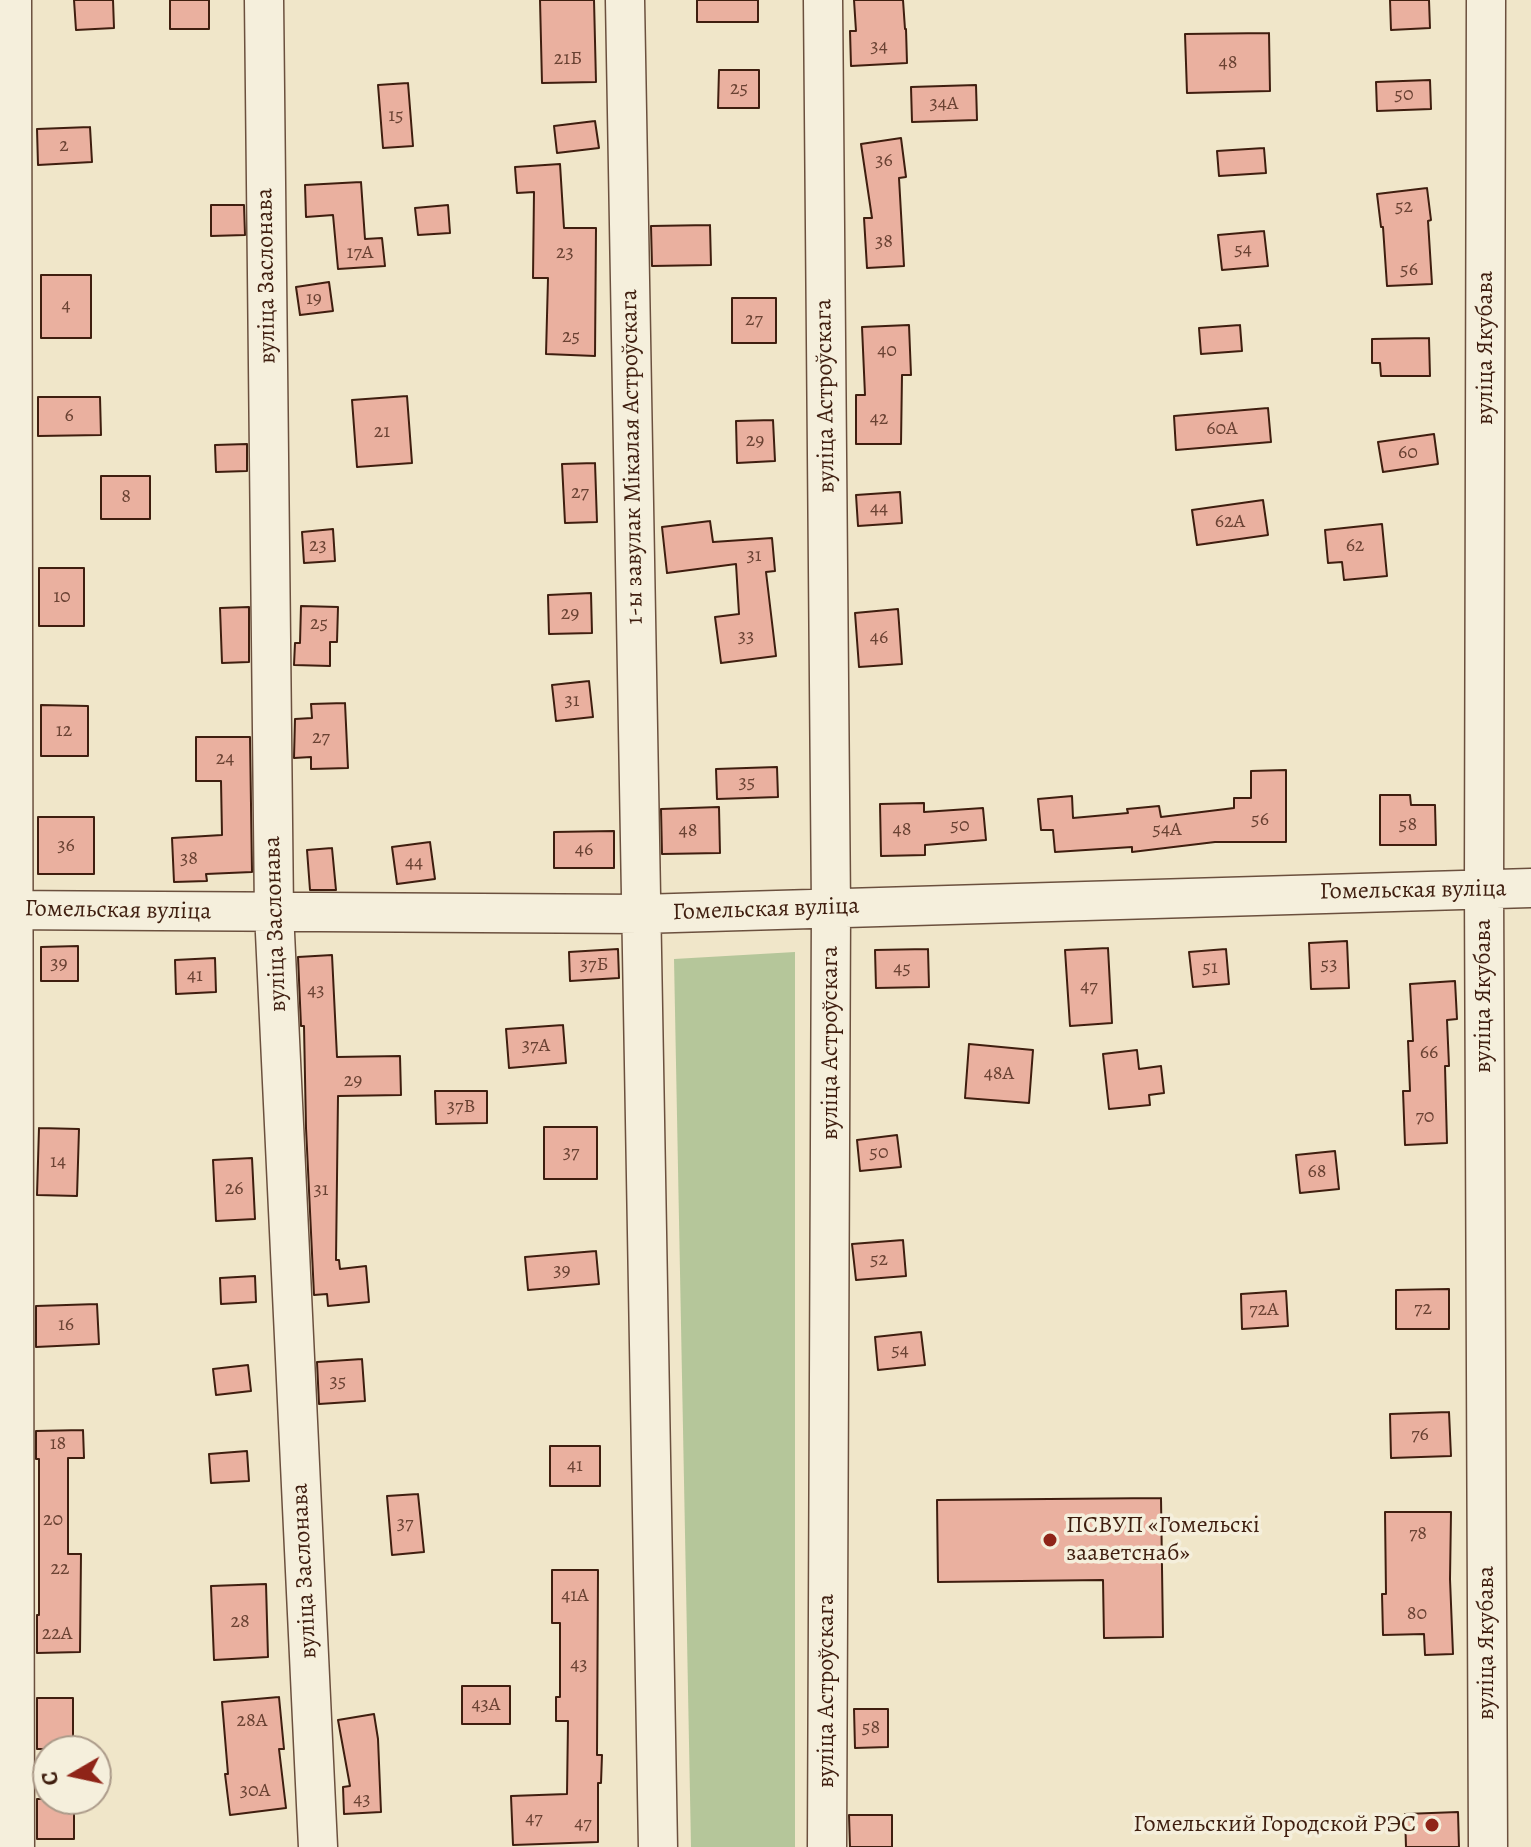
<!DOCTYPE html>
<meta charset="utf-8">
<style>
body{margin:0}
#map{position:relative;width:1531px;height:1847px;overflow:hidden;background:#f0e6c9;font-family:Alegreya,serif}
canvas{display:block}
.north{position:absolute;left:32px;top:1735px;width:80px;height:80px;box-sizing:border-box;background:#f5efdc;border:2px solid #ac9b8a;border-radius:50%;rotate:261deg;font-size:22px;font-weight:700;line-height:32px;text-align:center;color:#3f1e0f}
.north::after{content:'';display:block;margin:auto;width:28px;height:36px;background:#8f2418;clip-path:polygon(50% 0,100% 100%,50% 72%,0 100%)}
</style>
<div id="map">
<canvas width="1531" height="1847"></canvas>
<div class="north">С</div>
</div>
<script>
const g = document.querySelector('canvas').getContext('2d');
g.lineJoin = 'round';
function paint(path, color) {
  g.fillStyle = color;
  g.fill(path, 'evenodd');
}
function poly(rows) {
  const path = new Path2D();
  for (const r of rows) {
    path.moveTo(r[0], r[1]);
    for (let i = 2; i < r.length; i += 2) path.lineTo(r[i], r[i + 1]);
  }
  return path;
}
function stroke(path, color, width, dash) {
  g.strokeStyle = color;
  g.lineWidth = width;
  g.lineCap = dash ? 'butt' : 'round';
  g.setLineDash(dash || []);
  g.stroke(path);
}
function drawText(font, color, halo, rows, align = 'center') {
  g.font = font + ' Alegreya,serif';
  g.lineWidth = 7;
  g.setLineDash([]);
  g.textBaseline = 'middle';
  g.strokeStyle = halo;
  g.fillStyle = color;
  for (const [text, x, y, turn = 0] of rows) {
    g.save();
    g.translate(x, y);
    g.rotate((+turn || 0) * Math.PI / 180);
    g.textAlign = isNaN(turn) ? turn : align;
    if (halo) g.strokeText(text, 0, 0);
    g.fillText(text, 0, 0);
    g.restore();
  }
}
const green = poly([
 [795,952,795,1847,691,1847,674,959]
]);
const building = poly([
 [74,0,113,0,114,28,76,30,74,0],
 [170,0,209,0,209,29,170,29,170,0],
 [540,0,594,0,596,82,542,83,540,0],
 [697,0,758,0,758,22,697,22,697,0],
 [854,0,903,0,905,29,906,29,907,63,851,66,850,31,856,31,854,0],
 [1390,0,1429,0,1430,28,1391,30,1390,0],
 [1269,33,1270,91,1187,93,1185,34,1269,33],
 [719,70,759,70,759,108,718,108,719,70],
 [1430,80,1431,109,1377,111,1376,82,1430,80],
 [408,83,413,146,383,148,378,85,408,83],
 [976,85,977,120,912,122,911,87,976,85],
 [595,121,599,148,557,153,554,126,595,121],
 [90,127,92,162,38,165,37,129,90,127],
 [901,138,906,177,899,178,904,266,867,268,864,218,872,218,861,144,901,138],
 [1264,148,1266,173,1219,176,1217,151,1264,148],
 [560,164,564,228,596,228,595,356,546,354,548,278,533,278,534,192,517,193,515,167,560,164],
 [361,182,365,239,382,238,385,266,338,269,333,215,306,217,305,185,361,182],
 [1427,188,1431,220,1428,221,1432,284,1387,286,1383,227,1381,227,1377,194,1427,188],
 [211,205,244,205,245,235,211,236,211,205],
 [448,205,450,233,418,235,415,208,448,205],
 [710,225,711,265,652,266,651,226,710,225],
 [1264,231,1268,266,1222,270,1218,235,1264,231],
 [41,275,91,275,91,338,41,338,41,275],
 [329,282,333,311,300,315,296,287,329,282],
 [732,298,776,298,776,343,732,343,732,298],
 [909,325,911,375,902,375,901,444,856,444,856,395,865,395,862,327,909,325],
 [1240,325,1242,351,1201,354,1199,328,1240,325],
 [1429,338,1430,376,1381,376,1380,363,1372,363,1372,339,1429,338],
 [407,396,412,463,357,467,352,400,407,396],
 [38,397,100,397,101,435,38,436,38,397],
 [1268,408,1271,442,1176,450,1174,416,1268,408],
 [773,420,775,461,737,463,736,421,773,420],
 [1434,434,1438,464,1383,472,1378,442,1434,434],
 [247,444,247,471,216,472,215,445,247,444],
 [595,463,597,522,565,523,562,464,595,463],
 [101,476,150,476,150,519,101,519,101,476],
 [900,492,902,523,858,526,856,495,900,492],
 [1263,500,1268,535,1197,545,1192,510,1263,500],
 [710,521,713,542,772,538,775,571,766,572,776,656,721,663,715,617,739,614,736,564,667,573,662,527,710,521],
 [1382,524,1387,576,1344,580,1342,562,1328,563,1325,530,1382,524],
 [333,529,335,561,304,563,302,532,333,529],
 [39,568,84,568,84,626,39,626,39,568],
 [591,593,592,633,549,634,548,595,591,593],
 [301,606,338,607,337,642,330,642,330,666,294,665,295,643,300,643,301,606],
 [249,607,249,662,222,663,220,608,249,607],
 [898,609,902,664,859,667,855,613,898,609],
 [589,681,593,717,556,721,552,685,589,681],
 [345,703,348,768,311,769,311,757,294,758,295,719,312,718,311,704,345,703],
 [41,705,88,706,88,756,41,756,41,705],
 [196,737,250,737,252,872,206,874,207,881,174,882,172,838,222,835,221,781,196,781,196,737],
 [777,767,778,797,717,799,716,769,777,767],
 [1286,770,1286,842,1215,842,1132,852,1132,847,1055,852,1053,830,1041,830,1038,799,1072,796,1073,818,1128,813,1127,809,1159,806,1161,817,1234,808,1234,798,1251,798,1251,771,1286,770],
 [1380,795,1410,795,1411,805,1435,805,1436,845,1380,845,1380,795],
 [924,803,924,812,983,808,986,840,925,845,925,855,881,856,880,804,924,803],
 [719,807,720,853,662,854,661,809,719,807],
 [38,817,94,817,94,874,38,874,38,817],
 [614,831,614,868,554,868,554,832,614,831],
 [430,842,435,879,397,884,392,847,430,842],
 [332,848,336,890,310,890,307,850,332,848],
 [1347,941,1349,988,1311,989,1309,943,1347,941],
 [78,946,78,981,41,981,41,947,78,946],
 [1108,948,1112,1023,1070,1026,1065,950,1108,948],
 [618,949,619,978,570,981,569,952,618,949],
 [928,949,929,987,876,988,875,950,928,949],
 [1226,949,1229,984,1193,987,1189,952,1226,949],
 [332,955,337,1057,400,1056,401,1095,338,1096,336,1260,339,1260,340,1269,366,1266,369,1302,328,1306,327,1294,314,1295,306,1128,304,1026,301,1026,298,957,332,955],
 [215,958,216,992,176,994,175,960,215,958],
 [1455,981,1457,1019,1447,1020,1449,1066,1445,1066,1447,1143,1405,1145,1403,1091,1410,1091,1408,1041,1413,1041,1410,984,1455,981],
 [563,1025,566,1063,509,1068,506,1029,563,1025],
 [969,1044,1033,1050,1029,1103,965,1098,969,1044],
 [1137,1050,1139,1069,1161,1066,1164,1093,1149,1095,1150,1105,1109,1109,1103,1054,1137,1050],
 [435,1091,487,1091,487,1123,436,1124,435,1091],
 [544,1127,597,1127,597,1179,544,1179,544,1127],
 [39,1128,79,1129,77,1196,37,1195,39,1128],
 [897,1135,901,1167,860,1171,857,1140,897,1135],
 [1335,1151,1339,1189,1300,1193,1296,1155,1335,1151],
 [252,1158,255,1219,216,1221,213,1160,252,1158],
 [903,1240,906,1276,856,1280,852,1244,903,1240],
 [596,1251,599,1284,528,1290,525,1257,596,1251],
 [255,1276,256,1302,221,1304,220,1278,255,1276],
 [1449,1289,1449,1329,1396,1329,1396,1290,1449,1289],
 [1286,1291,1288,1326,1242,1329,1241,1294,1286,1291],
 [97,1304,99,1344,36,1347,36,1306,97,1304],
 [921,1332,925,1365,878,1370,875,1337,921,1332],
 [362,1359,365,1401,319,1404,317,1362,362,1359],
 [248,1365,251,1391,216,1395,213,1369,248,1365],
 [1449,1412,1451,1456,1391,1458,1390,1414,1449,1412],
 [83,1430,84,1458,68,1458,68,1554,81,1554,80,1652,37,1653,37,1615,39,1615,39,1459,36,1459,36,1431,83,1430],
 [550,1446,600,1446,600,1486,550,1486,550,1446],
 [247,1451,249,1481,211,1483,209,1454,247,1451],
 [418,1494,424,1552,392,1555,387,1496,418,1494],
 [1161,1498,1163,1637,1104,1638,1103,1580,938,1582,937,1500,1161,1498],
 [1385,1512,1451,1512,1450,1579,1453,1654,1425,1655,1424,1634,1383,1635,1382,1594,1386,1594,1385,1512],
 [552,1570,598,1570,597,1755,602,1755,601,1783,598,1783,598,1842,513,1845,511,1796,567,1794,568,1721,556,1721,556,1697,560,1697,560,1623,552,1623,552,1570],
 [266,1584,268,1657,214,1660,211,1586,266,1584],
 [462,1686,510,1686,510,1724,462,1724,462,1686],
 [279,1697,284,1749,279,1749,286,1808,230,1815,225,1774,228,1774,222,1702,279,1697],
 [37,1698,73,1698,73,1749,37,1749,37,1698],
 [854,1709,888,1709,888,1747,855,1748,854,1709],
 [374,1714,378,1739,381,1812,344,1814,343,1787,350,1786,338,1720,374,1714],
 [37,1799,74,1799,74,1839,37,1839,37,1799],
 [1458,1812,1459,1847,1406,1847,1405,1814,1458,1812],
 [849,1815,892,1815,892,1847,850,1847,849,1815]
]);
const minor = poly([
 [12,0,15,1847],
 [264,0,274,912,318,1847],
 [625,0,658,1847],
 [823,0,831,908,827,1847],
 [1486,0,1484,888,1488,1847],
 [0,910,640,914,1531,888]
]);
const markers = [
 [1050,1540,8,"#8f2418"],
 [1432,1825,8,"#8f2418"]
];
const numberNames = [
 ["34",879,47],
 ["21Б",568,59],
 ["48",1228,63],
 ["25",739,89],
 ["50",1404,95],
 ["34А",944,104],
 ["15",396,116],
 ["2",64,146],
 ["36",884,161],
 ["52",1404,207],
 ["38",884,242],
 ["54",1243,250],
 ["17А",360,253],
 ["23",565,253],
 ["56",1409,270],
 ["19",314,299],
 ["4",66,306],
 ["27",754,320],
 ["25",571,337],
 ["40",887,351],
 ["6",69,416],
 ["42",879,419],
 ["60А",1222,429],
 ["21",382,432],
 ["29",755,441],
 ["60",1408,453],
 ["27",580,493],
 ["8",126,497],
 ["44",879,509],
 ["62А",1230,522],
 ["23",318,546],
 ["62",1355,546],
 ["31",754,556],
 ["10",62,597],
 ["29",570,614],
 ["25",319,624],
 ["33",746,637],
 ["46",879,638],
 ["31",572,701],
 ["12",64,731],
 ["27",321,738],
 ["24",225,759],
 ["35",747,783],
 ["56",1260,820],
 ["58",1408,825],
 ["50",960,826],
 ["48",902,830],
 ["54А",1167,830],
 ["48",688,831],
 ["36",66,846],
 ["46",584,850],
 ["38",189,859],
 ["44",414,863],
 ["39",59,964],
 ["37Б",594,965],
 ["53",1329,965],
 ["51",1210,968],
 ["45",902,969],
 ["41",195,976],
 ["47",1089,987],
 ["43",316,991],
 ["37А",536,1046],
 ["66",1429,1053],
 ["48А",999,1074],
 ["29",353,1081],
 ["37В",461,1107],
 ["70",1425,1117],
 ["37",571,1153],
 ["50",879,1153],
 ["14",58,1162],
 ["68",1317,1172],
 ["26",234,1189],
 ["31",321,1190],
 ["52",879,1260],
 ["39",562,1271],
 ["72",1423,1309],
 ["72А",1264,1310],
 ["16",66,1325],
 ["54",900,1351],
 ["35",338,1382],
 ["76",1420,1435],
 ["18",58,1444],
 ["41",575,1466],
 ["20",53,1520],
 ["37",405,1524],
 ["78",1418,1534],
 ["22",60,1569],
 ["41А",575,1596],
 ["80",1417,1614],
 ["28",240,1622],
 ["22А",57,1634],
 ["43",579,1665],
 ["43А",486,1705],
 ["28А",252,1721],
 ["58",871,1728],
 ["30А",255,1791],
 ["43",362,1800],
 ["47",534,1819],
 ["47",583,1824]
];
const streetNames = [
 ["вуліца Заслонава",267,276,-91],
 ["вуліца Якубава",1486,348,-90],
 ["вуліца Астроўскага",826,396,-91],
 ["1-ы завулак Мікалая Астроўскага",633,457,-91],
 ["Гомельская вуліца",1413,891,-1],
 ["Гомельская вуліца",766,910,-2],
 ["Гомельская вуліца",118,911,1],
 ["вуліца Заслонава",276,924,-92],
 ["вуліца Якубава",1484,996,-90],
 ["вуліца Астроўскага",831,1043,-90],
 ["вуліца Заслонава",305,1571,-93],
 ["вуліца Якубава",1487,1643,-90],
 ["вуліца Астроўскага",827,1691,-90]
];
const poiNames = [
 ["ПСВУП «Гомельскі",1066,1526],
 ["зааветснаб»",1066,1554],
 ["Гомельский Городской РЭС",1416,1825,"right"]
];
paint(green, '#b5c69a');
paint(building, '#eab09f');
stroke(building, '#3f1e0f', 2);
stroke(minor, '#6b503e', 41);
stroke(minor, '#f5efdc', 38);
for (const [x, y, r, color] of markers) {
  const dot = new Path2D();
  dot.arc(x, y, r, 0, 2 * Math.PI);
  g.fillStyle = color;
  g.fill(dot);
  stroke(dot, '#f5efdc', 3);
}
drawText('20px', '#6a4233', null, numberNames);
drawText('24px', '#3f1e0f', '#f5efdc', streetNames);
drawText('24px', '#3f1e0f', '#f5efdc', poiNames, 'left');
</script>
